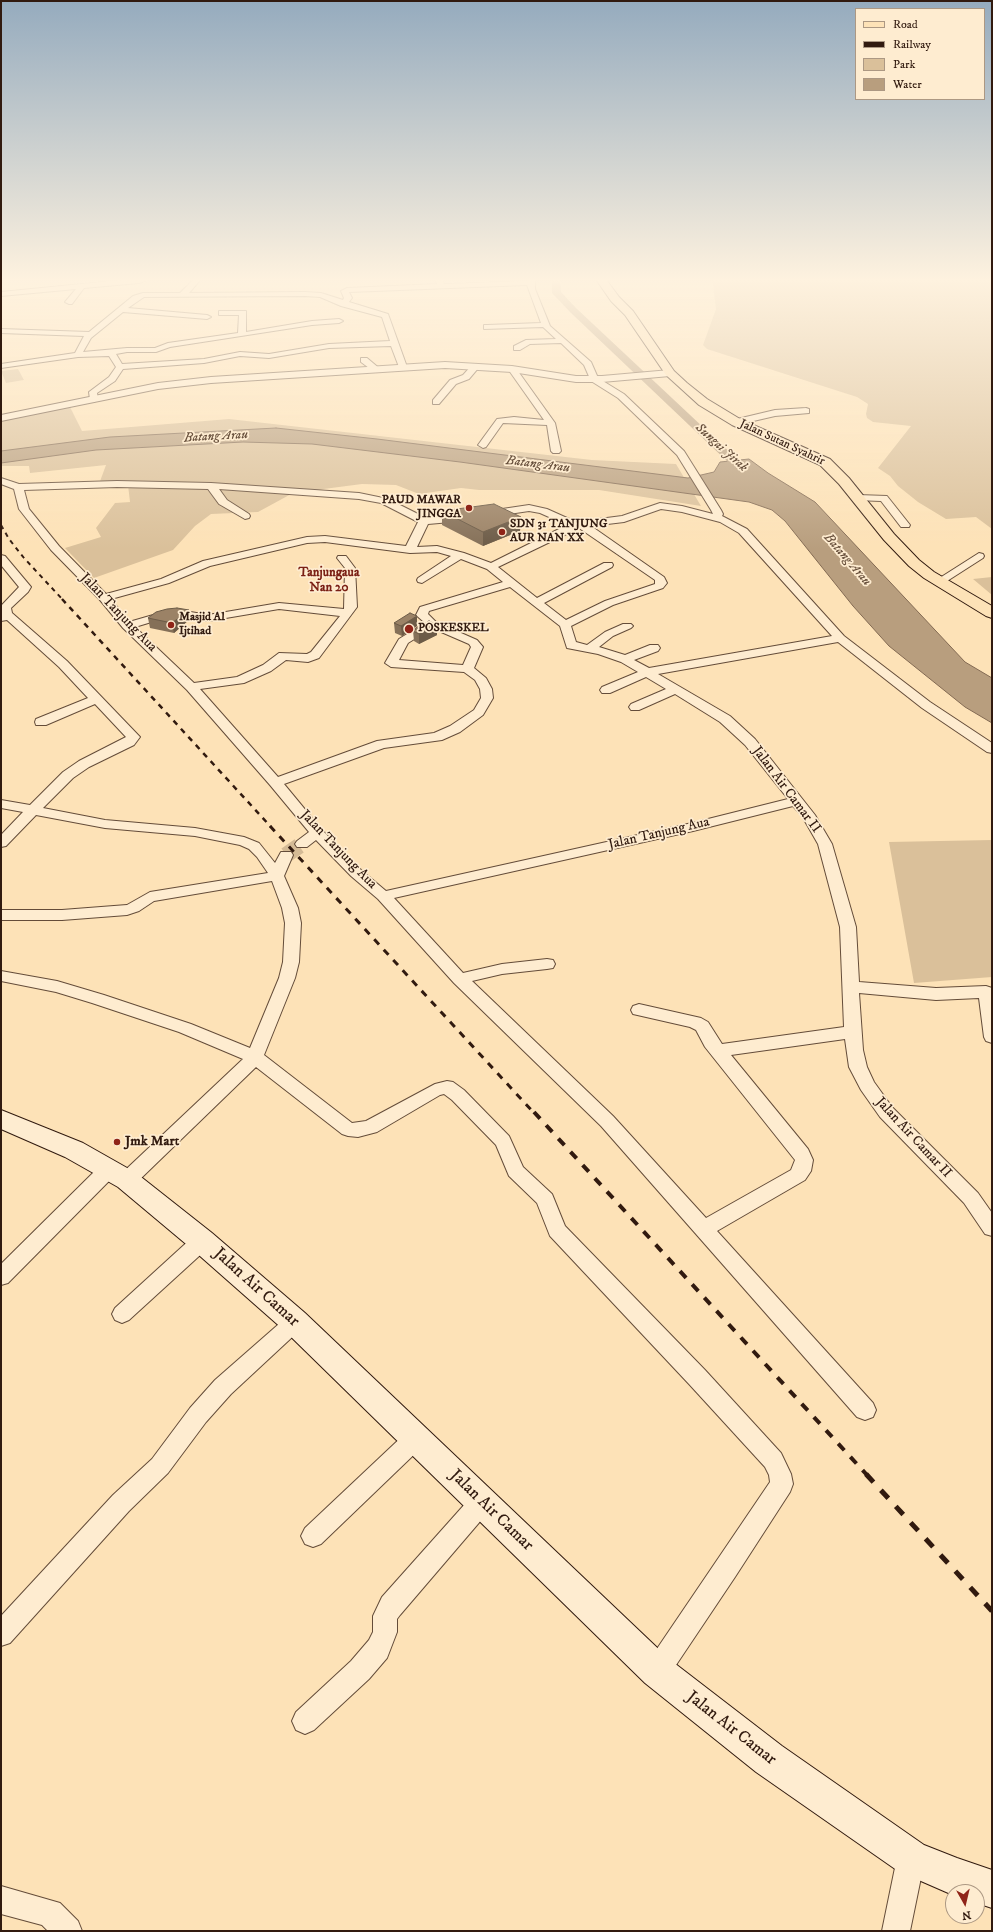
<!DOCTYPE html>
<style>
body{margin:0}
#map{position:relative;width:993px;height:1932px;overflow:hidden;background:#fde2b7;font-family:"IM FELL DW Pica",serif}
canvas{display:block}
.frame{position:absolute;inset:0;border:2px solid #311a0f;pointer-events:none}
.legend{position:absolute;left:855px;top:8px;width:130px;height:92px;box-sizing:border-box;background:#feecd0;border:1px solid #ac9883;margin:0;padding:5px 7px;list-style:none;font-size:12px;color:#311a0f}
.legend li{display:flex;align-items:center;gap:8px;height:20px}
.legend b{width:20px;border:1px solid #ac9883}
.north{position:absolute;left:945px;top:1884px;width:40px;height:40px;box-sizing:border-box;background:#feecd0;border:1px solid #ac9883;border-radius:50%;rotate:172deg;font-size:11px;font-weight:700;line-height:16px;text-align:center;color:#311a0f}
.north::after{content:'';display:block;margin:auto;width:14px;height:18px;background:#8f2418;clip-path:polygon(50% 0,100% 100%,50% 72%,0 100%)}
</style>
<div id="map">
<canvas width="993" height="1932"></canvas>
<div class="frame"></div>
<ul class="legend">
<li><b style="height:5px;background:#fde2b7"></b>Road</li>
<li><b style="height:5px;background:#311a0f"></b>Railway</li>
<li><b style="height:11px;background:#dac09a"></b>Park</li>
<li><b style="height:11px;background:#b89e7e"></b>Water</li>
</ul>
<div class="north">N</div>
</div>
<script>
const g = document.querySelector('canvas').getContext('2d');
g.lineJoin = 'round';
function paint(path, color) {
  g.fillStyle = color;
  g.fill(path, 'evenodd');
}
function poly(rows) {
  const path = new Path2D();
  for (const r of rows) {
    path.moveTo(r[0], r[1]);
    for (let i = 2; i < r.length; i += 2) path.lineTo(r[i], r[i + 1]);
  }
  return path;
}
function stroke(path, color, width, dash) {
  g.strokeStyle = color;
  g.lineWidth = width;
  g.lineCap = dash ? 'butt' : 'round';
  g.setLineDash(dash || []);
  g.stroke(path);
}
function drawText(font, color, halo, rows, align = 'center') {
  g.font = font + ' "IM FELL DW Pica",serif';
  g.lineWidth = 3.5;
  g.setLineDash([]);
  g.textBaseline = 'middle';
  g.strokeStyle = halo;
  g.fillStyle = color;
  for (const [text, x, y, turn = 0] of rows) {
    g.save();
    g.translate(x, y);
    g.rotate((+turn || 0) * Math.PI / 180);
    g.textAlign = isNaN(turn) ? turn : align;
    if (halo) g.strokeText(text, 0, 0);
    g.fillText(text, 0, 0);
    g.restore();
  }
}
const green = poly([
 [712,278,992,278,992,529,976,517,946,519,918,502,898,486,890,476,878,468,911,426,873,422,867,418,866,414,868,404,857,397,707,349,703,345,716,309],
 [18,369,24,380,6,383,1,371],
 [69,405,82,431,229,419,592,460,676,464,701,506,599,490,479,490,461,488,419,494,396,485,362,484,293,493,258,512,211,514,195,526,173,550,94,578,65,548,101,537,96,528,115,503,130,502,128,485,99,484,106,465,30,473,29,466,1,466,1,419],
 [992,577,992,595,973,579],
 [992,840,992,977,914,983,889,842]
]);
const water = poly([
 [276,428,377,439,688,478,714,472,720,462,749,459,768,473,815,502,965,662,992,678,992,723,965,707,889,646,853,606,785,521,772,510,749,502,460,462,312,444,243,442,96,450,1,463,1,451,110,437,276,428]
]);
const canal = poly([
 [552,278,560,278,561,292,576,308,737,459,758,474,760,477,758,480,750,480,729,463,570,312,552,293,552,278]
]);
const minorTunnel = poly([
 [286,855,302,844]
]);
const minor = poly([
 [142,278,154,278,139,283,84,288,72,304,69,304,65,302,76,289,1,296,1,292,142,278],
 [195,278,202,278,189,293,305,292,321,293,343,300,344,298,341,291,347,288,437,284,435,278,442,278,444,284,527,281,527,278,535,278,535,289,550,326,591,362,598,378,624,394,684,451,721,510,723,514,722,516,747,529,844,636,930,702,992,743,992,753,987,752,922,708,838,642,658,674,730,716,755,739,815,815,832,844,856,927,859,982,936,988,986,986,992,988,992,1043,986,1041,984,1037,979,998,936,1000,859,993,863,1050,867,1067,874,1082,892,1107,978,1193,992,1213,992,1236,985,1234,964,1203,880,1117,861,1090,849,1067,845,1039,731,1055,808,1149,813,1160,811,1171,805,1180,717,1231,873,1403,876,1410,873,1417,865,1420,857,1417,601,1126,454,983,378,899,351,876,316,840,307,847,297,847,295,844,297,841,309,832,270,785,187,690,123,628,100,600,51,550,19,509,14,489,1,484,1,478,19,484,117,481,211,483,359,493,388,499,426,518,462,515,529,505,547,509,576,522,622,516,660,503,682,506,713,514,711,510,677,455,618,398,591,381,584,365,561,343,530,344,520,350,514,350,514,346,526,340,556,339,543,327,484,329,484,325,487,325,541,323,527,285,349,292,352,298,349,302,388,314,407,367,403,369,399,367,391,346,329,348,269,358,240,356,204,363,123,369,115,381,97,393,98,399,94,402,90,399,89,392,109,377,116,367,109,356,78,357,1,368,1,364,75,353,84,336,1,333,1,329,89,332,133,296,143,293,180,293,195,278],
 [305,296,320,297,341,306,382,317,390,341,329,344,269,354,240,352,204,359,122,364,116,354,127,352,156,352,170,347,312,325,339,323,343,321,339,319,312,321,246,332,246,311,219,311,219,315,239,315,238,333,168,343,155,348,127,348,83,352,91,338,123,312,207,319,211,317,207,315,128,308,144,297,305,296],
 [117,487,208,489,219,504,245,519,249,518,250,516,249,514,227,500,219,489,359,499,381,503,418,522,406,546,325,536,307,537,203,561,161,579,106,594,59,546,29,509,24,490,117,487],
 [661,509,682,512,720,522,739,533,832,636,649,668,634,660,658,651,660,648,658,645,650,645,625,655,599,647,613,636,631,628,633,626,631,624,623,624,605,632,587,645,576,642,571,626,613,605,663,588,667,583,664,577,591,526,624,522,661,509],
 [529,511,540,513,567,525,491,563,464,553,437,546,417,547,428,524,462,521,529,511],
 [579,528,655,580,655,584,605,601,566,620,544,603,612,567,613,565,612,563,604,563,537,598,498,567,579,528],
 [325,542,410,553,437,552,451,556,418,578,417,580,418,582,422,583,461,559,487,569,503,582,420,607,416,615,425,623,399,639,385,663,391,667,464,672,475,680,480,689,481,698,474,710,450,726,434,733,377,741,278,777,200,689,244,683,271,671,286,660,308,662,319,658,357,607,355,568,346,556,338,556,337,558,345,568,344,609,279,603,208,615,179,610,167,611,129,622,111,599,169,583,210,566,307,543,325,542],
 [510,587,560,626,567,648,598,654,621,662,638,672,602,687,600,690,602,693,610,693,646,677,666,689,631,704,629,707,631,710,639,710,675,694,720,722,745,745,788,799,692,823,386,891,361,870,322,830,284,784,384,748,442,740,460,732,483,715,493,698,492,689,486,678,474,668,483,647,477,640,436,622,428,614,429,611,510,587],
 [279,609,340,616,311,652,307,654,279,653,263,665,237,677,194,683,135,627,168,617,179,616,208,621,279,609],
 [432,628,469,644,471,647,463,665,399,660,408,643,432,628],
 [793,806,802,816,818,844,840,927,844,1027,722,1044,708,1022,701,1018,639,1004,633,1006,631,1010,633,1014,690,1027,696,1030,705,1047,795,1160,791,1170,706,1218,613,1116,472,981,502,974,547,969,553,968,555,964,553,960,547,959,502,964,463,973,394,898,693,831,793,806],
 [361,358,367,358,380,369,376,371,373,371,361,362,361,358],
 [473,364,476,364,480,366,469,379,456,384,439,404,433,404,433,400,450,380,463,375,473,364],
 [509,367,515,367,555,423,561,451,559,453,553,453,551,451,547,425,503,423,486,447,483,448,478,445,497,419,514,417,544,420,508,369,509,367],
 [806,408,809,409,809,413,775,416,736,425,732,422,733,420,775,410,806,408],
 [858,495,887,496,910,525,909,527,901,527,881,501,855,500,853,498,855,496,858,495],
 [979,553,983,554,984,556,983,558,944,583,940,584,935,581,979,553],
 [1,555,5,556,31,587,28,592,11,608,12,613,67,661,140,737,134,745,89,767,73,778,43,808,105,820,195,828,244,837,259,843,275,863,281,852,291,852,293,855,284,876,298,908,301,923,299,962,295,978,264,1055,352,1123,366,1121,435,1084,447,1081,453,1082,464,1090,509,1136,523,1167,552,1194,565,1226,705,1370,781,1453,791,1474,793,1484,790,1492,735,1577,666,1680,657,1684,648,1680,644,1671,648,1662,770,1482,769,1475,765,1467,689,1384,550,1236,537,1203,509,1176,496,1145,452,1100,444,1094,440,1095,377,1132,358,1137,348,1136,342,1134,256,1067,134,1185,127,1187,120,1185,118,1180,120,1175,243,1059,179,1032,92,1003,56,992,1,981,1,971,57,981,104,995,191,1024,250,1048,279,978,283,962,285,923,282,908,272,881,154,901,139,911,127,915,62,920,1,920,1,910,62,910,127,905,150,892,268,873,257,857,249,849,240,845,195,836,105,828,36,815,6,846,1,847,1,835,23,812,1,808,1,800,30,805,63,772,79,761,126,737,95,704,46,725,36,725,35,722,36,719,88,698,59,667,7,620,1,621,1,606,19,587,1,565,1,555],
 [108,1163,115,1165,117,1170,115,1175,8,1283,1,1285,1,1264,101,1165,108,1163],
 [202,1233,209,1235,212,1241,209,1247,129,1320,122,1323,115,1320,112,1314,115,1308,195,1235,202,1233],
 [295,1313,302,1316,305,1322,302,1328,231,1394,206,1422,168,1473,129,1511,10,1643,1,1646,1,1616,113,1495,152,1459,190,1408,215,1380,288,1316,295,1313],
 [416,1428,424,1431,427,1438,424,1445,321,1544,313,1547,305,1544,301,1536,305,1528,408,1431,416,1428],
 [481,1492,489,1495,493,1503,489,1511,400,1615,397,1619,397,1632,387,1658,369,1679,314,1730,305,1734,296,1730,292,1721,296,1712,351,1661,369,1640,373,1632,373,1616,382,1597,473,1495,481,1492],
 [911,1844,921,1848,925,1858,910,1931,882,1931,897,1858,901,1848,911,1844],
 [1,1886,60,1903,78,1921,82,1931,48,1931,42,1925,1,1914,1,1886]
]);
const tertiary = poly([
 [445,362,512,366,576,376,602,376,670,370,675,373,670,376,602,382,576,382,512,372,445,368,211,383,158,389,1,421,1,415,158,383,211,377,445,362]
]);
const secondary = poly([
 [1,1110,83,1143,136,1173,212,1233,305,1313,669,1659,782,1746,924,1845,957,1858,992,1870,992,1908,977,1903,977,1892,953,1892,953,1895,898,1871,756,1772,645,1683,285,1331,192,1249,118,1187,65,1157,1,1129,1,1110]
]);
const primary = poly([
 [595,278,605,278,619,297,633,311,674,371,687,383,707,399,740,419,830,459,849,478,894,534,919,560,934,572,992,606,992,618,986,616,924,578,909,566,884,540,839,484,820,465,732,425,699,405,666,375,625,315,611,301,595,278]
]);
const railFar4 = poly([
 [1,525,9,539,24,558,63,600]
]);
const railFar3 = poly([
 [62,599,271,827]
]);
const railFar2 = poly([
 [270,826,534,1113]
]);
const railFar1 = poly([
 [534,1112,867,1475]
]);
const rail = poly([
 [866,1474,992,1611]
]);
const wall = poly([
 [442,511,521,517,520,531,483,546,442,525],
 [417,616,417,626,402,636,395,633,394,623],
 [148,618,190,619,174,633,150,628],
 [437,625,437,635,419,644,414,641,413,631]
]);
const shadedWall = poly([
 [521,517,520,531,483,546,483,532],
 [189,610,190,619,174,633,172,623],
 [417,616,417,626,402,636,401,626],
 [437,625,437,635,419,644,419,634]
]);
const building = poly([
 [494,504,521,517,483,532,442,511,494,504],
 [177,608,189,610,172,623,148,618,156,612,167,609,177,608],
 [410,613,417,616,401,626,394,623,410,613],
 [429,621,437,625,419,634,413,631,429,621]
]);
const markers = [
 [469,508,4,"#8f2418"],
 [502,532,4,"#8f2418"],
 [171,625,4,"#8f2418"],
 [409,629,5,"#8f2418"],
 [117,1142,4,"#8f2418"]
];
const farStreetnames = [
 ["Jalan Sutan Syahrir",782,443,25]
];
const farPoinames = [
 ["PAUD MAWAR",461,501,"right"],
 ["JINGGA",461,515,"right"],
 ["SDN 31 TANJUNG",510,525],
 ["AUR NAN XX",510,539],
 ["Masjid Al",179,618],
 ["Ijtihad",179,632],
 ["POSKESKEL",418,629]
];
const farWaternames = [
 ["Batang Arau",216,437,-3],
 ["Sungai Jirak",721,448,42],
 ["Batang Arau",538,465,7],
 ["Batang Arau",847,560,49]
];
const farQuarternames = [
 ["Tanjungaua",329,573],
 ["Nan 20",329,588]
];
const streetNames = [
 ["Jalan Tanjung Aua",118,613,46],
 ["Jalan Air Camar II",786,790,53],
 ["Jalan Tanjung Aua",659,834,-13],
 ["Jalan Tanjung Aua",338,850,46],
 ["Jalan Air Camar II",913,1138,47]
];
const poiNames = [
 ["Jmk Mart",125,1142]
];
const nearStreetnames = [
 ["Jalan Air Camar",256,1288,42],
 ["Jalan Air Camar",491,1511,44],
 ["Jalan Air Camar",731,1729,38]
];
paint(green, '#dac09a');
paint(water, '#b89e7e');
stroke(water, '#826952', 1);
paint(canal, '#b89e7e');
stroke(minorTunnel, '#d4ba95', 16, [16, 8]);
stroke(minor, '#644c39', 2);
stroke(tertiary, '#644c39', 2);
stroke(secondary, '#311a0f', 2);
stroke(primary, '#311a0f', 2);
paint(minor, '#feecd0');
paint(tertiary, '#feecd0');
paint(secondary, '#feecd0');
paint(primary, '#fde2b7');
stroke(railFar4, '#311a0f', 2, [4.5, 4.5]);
stroke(railFar3, '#311a0f', 2.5, [5.5, 5.5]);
stroke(railFar2, '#311a0f', 3, [7, 7]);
stroke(railFar1, '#311a0f', 4, [9, 9]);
stroke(rail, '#311a0f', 5, [11, 11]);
paint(wall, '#857058');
paint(shadedWall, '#6c5b47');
paint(building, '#9b8266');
stroke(building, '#6c5b47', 1);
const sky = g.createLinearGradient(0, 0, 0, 549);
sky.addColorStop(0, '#95abbe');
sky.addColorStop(0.51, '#fef2df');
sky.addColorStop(1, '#fef2df00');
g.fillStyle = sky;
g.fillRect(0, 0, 993, 549);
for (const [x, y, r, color] of markers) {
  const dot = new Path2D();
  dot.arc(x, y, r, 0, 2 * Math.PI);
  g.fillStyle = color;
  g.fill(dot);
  stroke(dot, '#feecd0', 1.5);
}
drawText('12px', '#311a0f', '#feecd0', farStreetnames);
drawText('bold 12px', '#311a0f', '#feecd0', farPoinames, 'left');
drawText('italic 13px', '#674f3b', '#feecd0', farWaternames);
drawText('bold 13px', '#7a1f14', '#feecd0', farQuarternames);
drawText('14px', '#311a0f', '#feecd0', streetNames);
drawText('bold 14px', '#311a0f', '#feecd0', poiNames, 'left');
drawText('17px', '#311a0f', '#feecd0', nearStreetnames);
</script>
